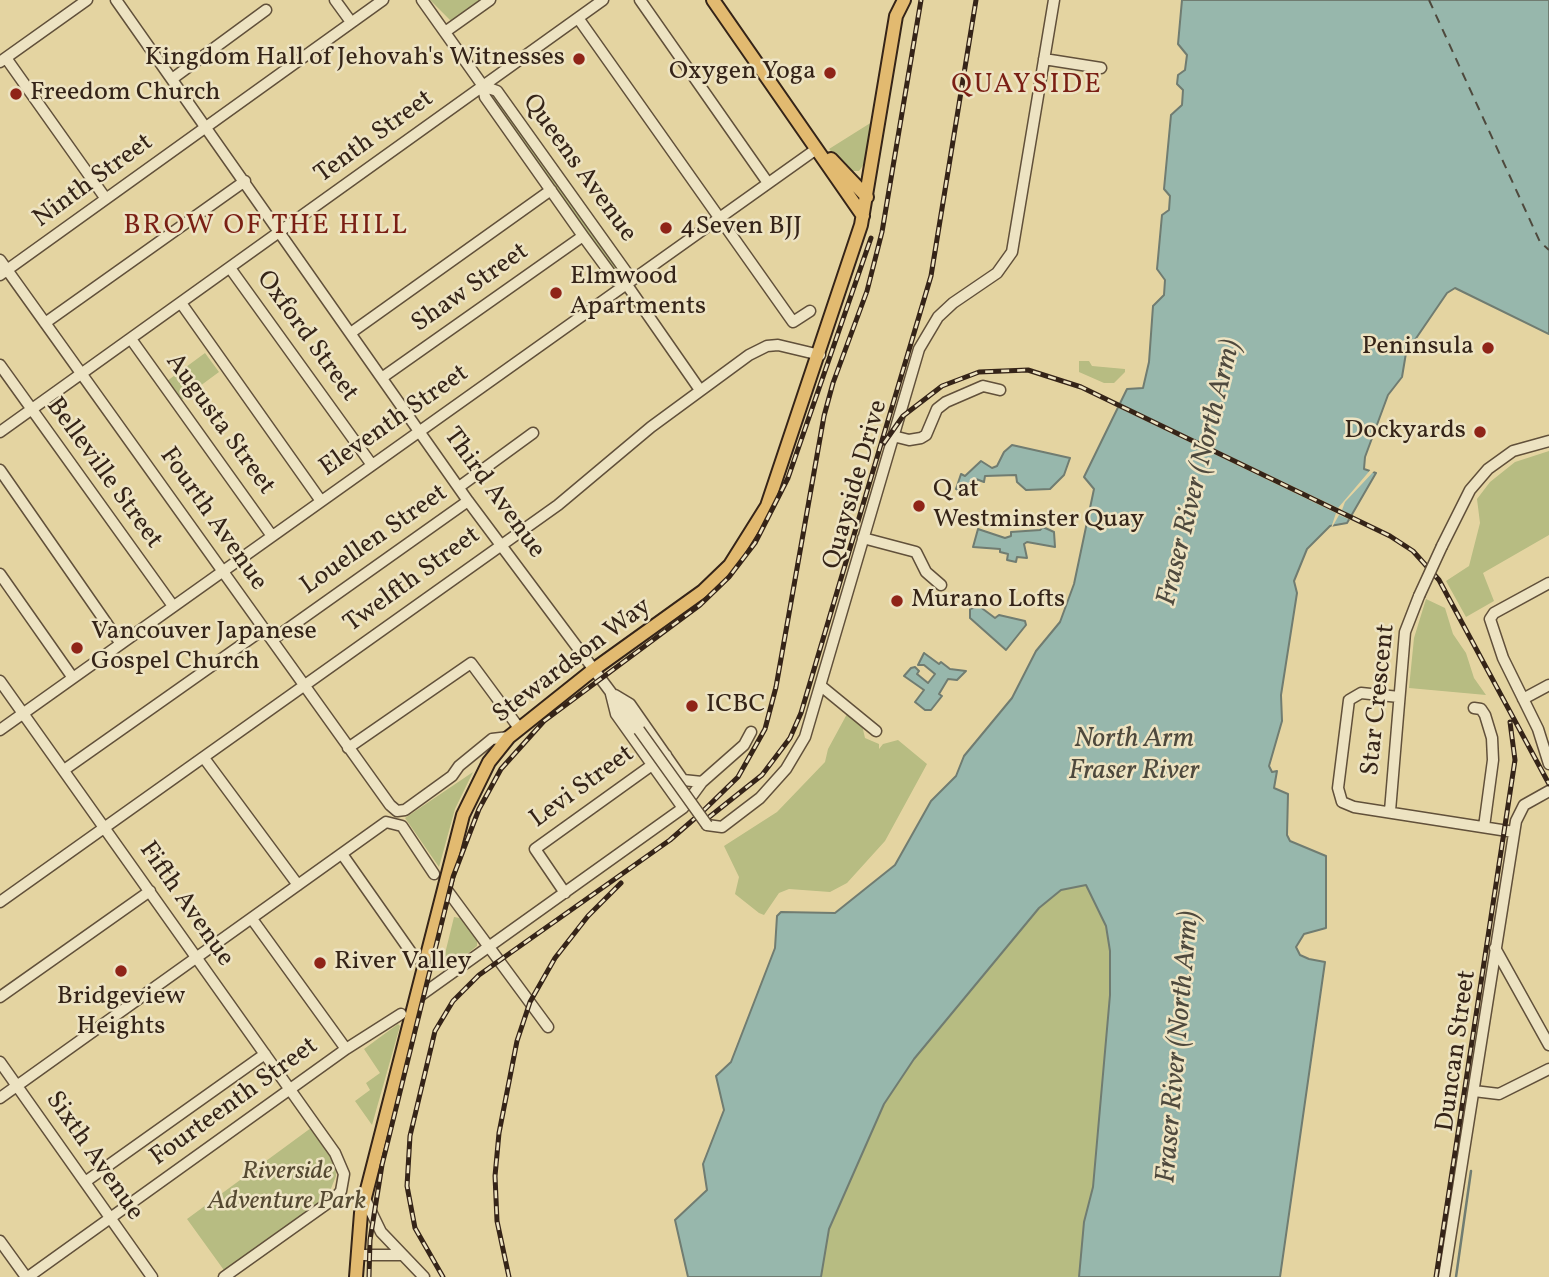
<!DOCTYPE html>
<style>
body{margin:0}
canvas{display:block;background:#e4d4a1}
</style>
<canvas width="1549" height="1277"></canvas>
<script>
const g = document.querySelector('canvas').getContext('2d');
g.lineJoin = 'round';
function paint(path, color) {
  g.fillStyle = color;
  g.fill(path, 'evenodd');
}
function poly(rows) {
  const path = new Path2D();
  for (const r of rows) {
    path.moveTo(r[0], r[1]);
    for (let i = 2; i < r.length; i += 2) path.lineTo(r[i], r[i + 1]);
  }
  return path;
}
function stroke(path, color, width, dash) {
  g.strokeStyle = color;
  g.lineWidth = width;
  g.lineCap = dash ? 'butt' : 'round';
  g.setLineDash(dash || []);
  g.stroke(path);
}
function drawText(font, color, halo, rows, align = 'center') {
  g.font = font + ' Vollkorn,serif';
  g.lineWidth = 5;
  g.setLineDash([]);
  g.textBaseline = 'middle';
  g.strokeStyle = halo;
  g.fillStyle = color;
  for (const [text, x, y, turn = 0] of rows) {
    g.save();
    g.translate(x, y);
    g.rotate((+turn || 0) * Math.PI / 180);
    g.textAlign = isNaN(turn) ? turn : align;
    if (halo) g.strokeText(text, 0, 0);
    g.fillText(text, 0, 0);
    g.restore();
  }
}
const green = poly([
 [430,0,485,0,452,22],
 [494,92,624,274,618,278,489,96],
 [872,122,864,164,859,171,850,171,829,149],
 [205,353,219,372,181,400,167,381],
 [1079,361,1089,361,1092,366,1125,369,1125,372,1114,383,1104,383,1079,372],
 [1549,451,1549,535,1483,573,1494,601,1466,617,1446,581,1469,566,1480,523,1477,499,1490,482,1515,462],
 [1426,599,1445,608,1453,634,1466,653,1474,678,1486,695,1409,688,1414,638],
 [847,714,862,725,865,738,879,744,879,749,883,744,898,740,927,764,885,841,847,883,830,892,789,889,779,893,764,915,759,913,735,894,739,877,724,846,777,812,825,762,828,749],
 [473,772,455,809,439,867,405,818],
 [1086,885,1106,926,1110,951,1110,995,1093,1187,1084,1222,1079,1277,821,1277,829,1229,884,1104,914,1059,1039,908,1061,890],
 [454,917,460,918,477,940,477,946,446,971,441,970],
 [398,1024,400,1026,372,1125,355,1101,370,1090,366,1083,380,1073,364,1049],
 [315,1125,335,1153,336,1176,328,1196,310,1213,226,1273,187,1219]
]);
const water = poly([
 [1182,0,1549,0,1549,334,1455,288,1447,293,1406,353,1402,377,1388,395,1365,457,1364,469,1376,473,1347,523,1330,526,1307,549,1294,581,1297,593,1281,695,1282,721,1269,766,1272,772,1277,771,1274,788,1288,794,1287,835,1290,841,1326,856,1326,928,1304,934,1296,947,1300,955,1309,959,1325,962,1280,1277,1079,1277,1084,1222,1093,1187,1110,995,1110,951,1106,926,1086,885,1061,890,1039,908,914,1059,884,1104,829,1229,821,1277,688,1277,675,1220,707,1190,703,1164,724,1110,716,1076,731,1062,775,948,777,916,781,912,835,913,895,865,931,801,956,776,964,756,1012,698,1036,651,1060,622,1074,584,1094,489,1084,477,1127,389,1143,388,1149,362,1153,306,1164,295,1165,280,1157,269,1162,215,1169,210,1170,196,1164,189,1171,115,1182,105,1183,90,1177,84,1178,75,1185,70,1187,55,1178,44,1182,0],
 [1012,445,1070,458,1064,475,1050,489,1026,490,1017,482,1016,475,985,476,984,482,976,479,972,495,956,489,961,474,965,476,981,461,992,468,997,466,1004,452,1012,445],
 [1043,527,1054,532,1055,547,1027,542,1024,544,1027,558,1017,557,1016,562,1007,560,1008,554,1000,552,1000,549,973,547,978,529,1005,538,1011,536,1011,532,1040,530,1043,527],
 [979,606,995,618,999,615,1025,621,1026,625,1006,650,970,618,970,609,979,606],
 [924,653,939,664,941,662,950,669,966,671,957,680,948,679,939,694,942,696,931,710,925,710,915,702,924,690,904,676,911,668,915,667,919,671,917,674,928,683,935,674,924,665,918,665,924,653]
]);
const pier = poly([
 [1117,402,1338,508,1372,468,1376,469,1345,502,1342,510,1355,517,1353,521,1339,515,1330,531,1336,513,1115,406]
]);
const stream = poly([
 [1456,1277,1471,1171]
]);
const ferry = poly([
 [1429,0,1540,242,1549,250]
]);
const minor = poly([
 [116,0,468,501,639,730],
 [335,0,351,22],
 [422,0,483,86,485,97,583,236,616,281,627,285,700,390],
 [640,0,768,183],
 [578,18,793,322,810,311],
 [445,32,490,0],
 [6,58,106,199],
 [1044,59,1101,68],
 [0,62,87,0],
 [172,79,266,10],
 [483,86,497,91,627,273,627,285],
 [0,260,390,805,397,811,405,810,452,776,459,766,492,739,509,737],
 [230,268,372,465],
 [0,275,383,0],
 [181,303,321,501],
 [45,323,245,181],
 [352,332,551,190],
 [131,339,272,536],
 [0,365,173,606],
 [383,377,583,236],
 [0,432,603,0],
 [893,436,909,440,921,438,926,435,937,409,946,402,983,386,1000,390],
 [0,470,121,644],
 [459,487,533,433],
 [863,538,916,552,926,572,941,585],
 [1442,546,1470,490,1488,469,1513,451,1549,441],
 [0,574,73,678],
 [1549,583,1494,613,1490,619,1503,658,1538,729,1549,764],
 [272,640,468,501],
 [0,681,335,1153,344,1174,341,1191,335,1198,224,1277],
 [821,686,876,731],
 [611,694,616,714,683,808],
 [615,695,630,704,683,780,702,782],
 [1399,697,1361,693,1349,700,1338,788,1342,802,1354,807,1514,832],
 [1523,699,1549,685],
 [1474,708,1481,709,1485,715,1492,738,1493,760,1484,827],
 [0,730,815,150],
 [348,748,471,663,519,728],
 [204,758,298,885],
 [64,770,264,629],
 [1390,811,1405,632,1419,596],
 [707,825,722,827,760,798,786,769,805,737,919,349,938,317,953,303,997,273,1012,252,1054,0],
 [342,854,415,958],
 [444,886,548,1027],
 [565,893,535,849,666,755],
 [0,902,558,505,651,427,749,355,767,346,778,345,820,355],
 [252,919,346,1049],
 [1495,948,1549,1045],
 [0,997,150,891],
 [417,998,683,808,702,782,744,745,751,732],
 [0,1062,152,1277],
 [1474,1091,1499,1094,1549,1069],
 [0,1098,386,822,402,826,434,874],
 [85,1182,265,1054],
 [365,1199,381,1232,424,1277],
 [0,1241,26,1277],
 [357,1255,403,1255],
 [28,1277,346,1049,401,1014],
 [1444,1277,1516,821,1524,805,1549,791]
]);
const major = poly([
 [713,0,863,216],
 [831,159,867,197],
 [356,1277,361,1213,463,815,489,762,509,737,593,670,703,591,730,565,767,506,861,225,896,16,904,0]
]);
const rail = poly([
 [884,443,903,416,942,386,979,372,1028,370,1081,387,1390,536,1413,551,1439,580,1549,784],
 [708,818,762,775,790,738,801,713,931,276,976,0],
 [369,1277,370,1240,382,1165,453,877,479,809,501,769,544,721,700,605,729,577,755,543,788,478,871,238],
 [443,1277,415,1228,407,1186,410,1136,435,1031,453,1001,479,975,670,840,701,813,738,777,765,729,776,687,824,416,833,383,867,291,882,232,921,0],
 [509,1277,497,1221,495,1176,499,1133,517,1041,530,1002,555,958,588,916,621,883],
 [1436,1277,1515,760,1510,722]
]);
const minorBridge = poly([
 [1419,596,1442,546],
 [639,730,707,825]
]);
const markers = [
 [579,59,7,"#8f2418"],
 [830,73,7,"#8f2418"],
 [16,94,7,"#8f2418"],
 [666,228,7,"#8f2418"],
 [556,293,7,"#8f2418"],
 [1488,348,7,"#8f2418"],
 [1480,432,7,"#8f2418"],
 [919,506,7,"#8f2418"],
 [897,601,7,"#8f2418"],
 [77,648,7,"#8f2418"],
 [692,706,7,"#8f2418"],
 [320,963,7,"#8f2418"],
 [121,971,7,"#8f2418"]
];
const poiNames = [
 ["Kingdom Hall of Jehovah's Witnesses",565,59,"right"],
 ["Oxygen Yoga",816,73,"right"],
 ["Freedom Church",30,94],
 ["4Seven BJJ",680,228],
 ["Elmwood",570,278],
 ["Apartments",570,308],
 ["Peninsula",1474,348,"right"],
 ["Dockyards",1466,432,"right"],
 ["Q at",933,491],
 ["Westminster Quay",933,521],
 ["Murano Lofts",911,601],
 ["Vancouver Japanese",91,633],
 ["Gospel Church",91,663],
 ["ICBC",706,706],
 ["River Valley",334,963],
 ["Bridgeview",121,998,"center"],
 ["Heights",121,1028,"center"]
];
const streetNames = [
 ["Tenth Street",375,138,-36],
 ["Queens Avenue",578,169,54],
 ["Ninth Street",94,182,-36],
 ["Shaw Street",471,289,-35],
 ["Oxford Street",306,337,54],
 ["Eleventh Street",395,422,-35],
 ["Augusta Street",219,425,54],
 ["Belleville Street",103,474,54],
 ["Quayside Drive",857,485,-74],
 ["Third Avenue",493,494,54],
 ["Fourth Avenue",212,520,55],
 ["Louellen Street",375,541,-35],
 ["Twelfth Street",413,581,-36],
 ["Stewardson Way",573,662,-37],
 ["Star Crescent",1380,700,-84],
 ["Levi Street",583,788,-36],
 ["Fifth Avenue",185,905,55],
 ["Duncan Street",1458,1051,-82],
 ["Fourteenth Street",235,1103,-36],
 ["Sixth Avenue",93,1157,55]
];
const parkNames = [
 ["Riverside",287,1173],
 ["Adventure Park",287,1203]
];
const neighbourhoodNames = [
 ["QUAYSIDE",1027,87],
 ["BROW OF THE HILL",266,228]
];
const waterNames = [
 ["Fraser River (North Arm)",1201,473,-76],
 ["North Arm",1134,741],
 ["Fraser River",1134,773],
 ["Fraser River (North Arm)",1180,1047,-85]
];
paint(green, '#b7bc82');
paint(water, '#97b7ac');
stroke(water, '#707c71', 2);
paint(pier, '#e4d4a1');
stroke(stream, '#707c71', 2.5);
stroke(ferry, '#4e493d', 2, [9, 7]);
stroke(minor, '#61503a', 13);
stroke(major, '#352418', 16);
stroke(minor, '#ede3c2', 10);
stroke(major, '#e2ba70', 12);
stroke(rail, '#352418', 5);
stroke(rail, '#ede3c2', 2.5, [8]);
stroke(minorBridge, '#61503a', 13, []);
stroke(minorBridge, '#ede3c2', 10);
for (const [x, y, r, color] of markers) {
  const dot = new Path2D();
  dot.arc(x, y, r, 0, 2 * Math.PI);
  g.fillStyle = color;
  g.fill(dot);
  stroke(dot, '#ede3c2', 2.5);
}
drawText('26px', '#352418', '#ede3c2', poiNames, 'left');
drawText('26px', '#352418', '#ede3c2', streetNames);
drawText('italic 26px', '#564a32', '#ede3c2', parkNames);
g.letterSpacing = '2px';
drawText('28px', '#7a1f14', '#ede3c2', neighbourhoodNames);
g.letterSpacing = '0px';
drawText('italic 28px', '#4e493d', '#ede3c2', waterNames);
</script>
